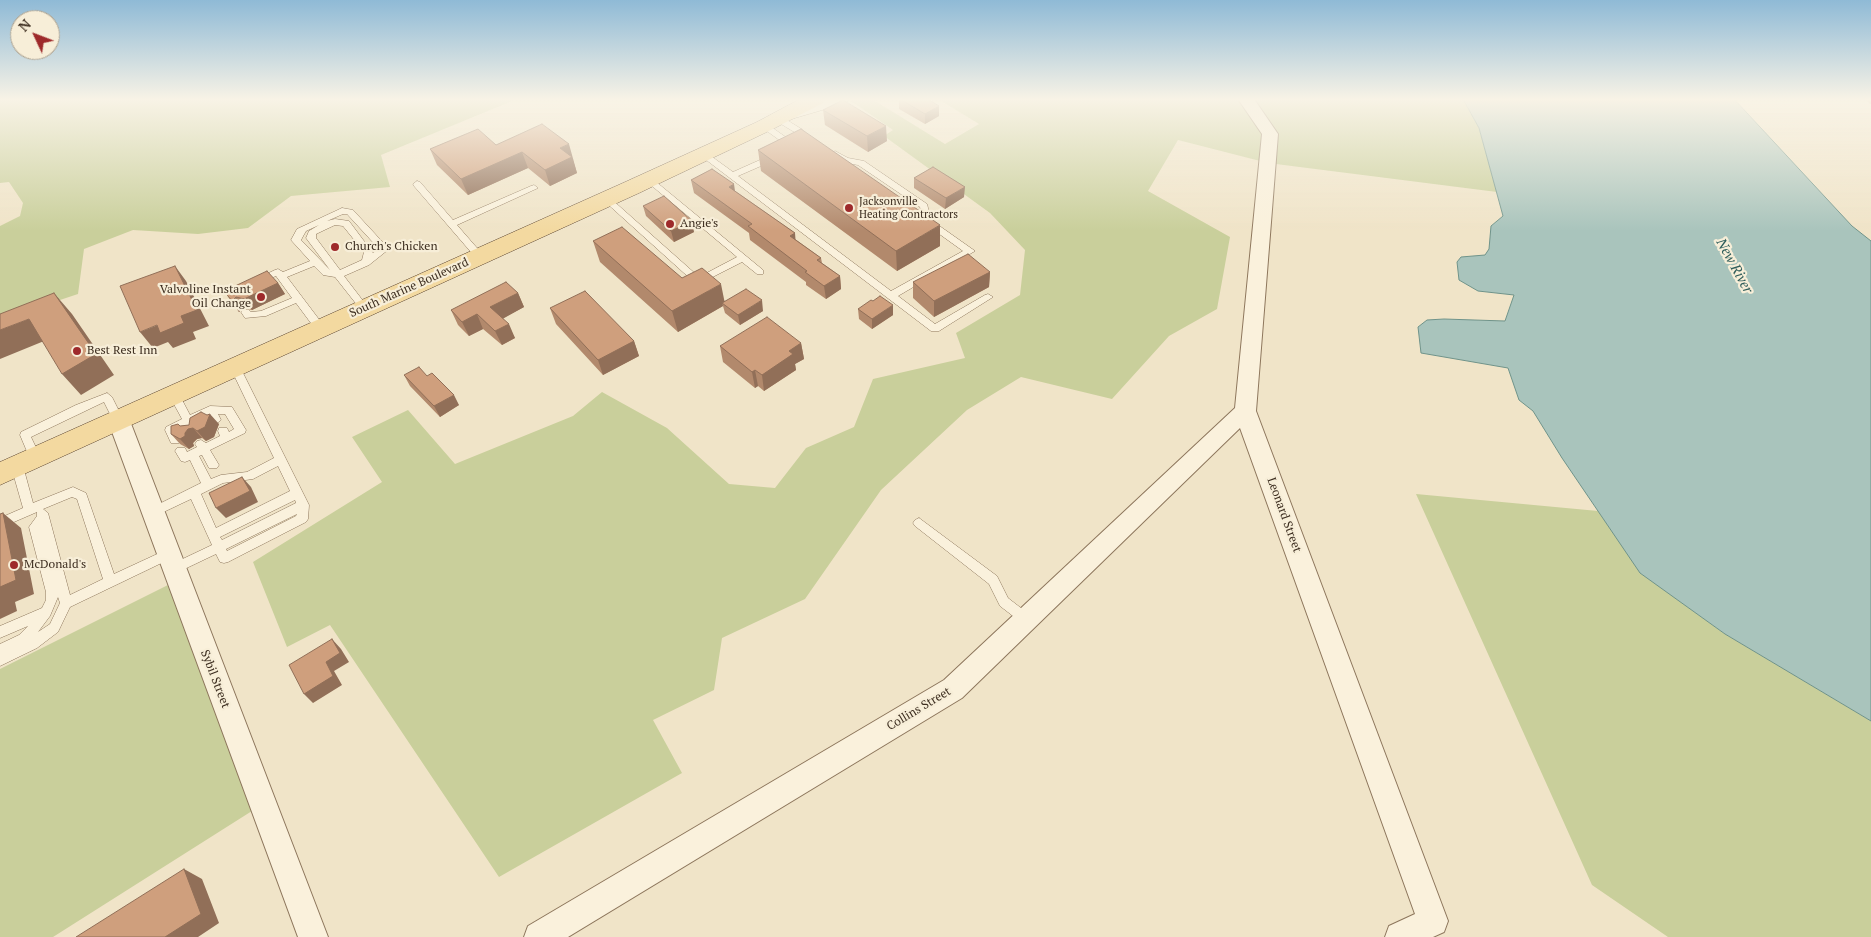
<!DOCTYPE html>
<style>
body{margin:0}
#map{position:relative;width:1871px;height:937px;overflow:hidden;background:#f0e4c8;font-family:"PT Serif",serif}
canvas{display:block}
.north{position:absolute;left:10px;top:10px;width:50px;height:50px;box-sizing:border-box;background:#f7eed8;border:1px solid #ada18e;border-radius:50%;rotate:313deg;font-size:14px;font-weight:700;line-height:20px;text-align:center;color:#3d2e20}
.north::after{content:'';display:block;margin:auto;width:18px;height:22px;background:#9e2a2b;clip-path:polygon(50% 0,100% 100%,50% 72%,0 100%)}
</style>
<div id="map">
<canvas width="1871" height="937"></canvas>
<div class="north">N</div>
</div>
<script>
const g = document.querySelector('canvas').getContext('2d');
g.lineJoin = 'round';
function paint(path, color) {
  g.fillStyle = color;
  g.fill(path, 'evenodd');
}
function poly(rows) {
  const path = new Path2D();
  for (const r of rows) {
    path.moveTo(r[0], r[1]);
    for (let i = 2; i < r.length; i += 2) path.lineTo(r[i], r[i + 1]);
  }
  return path;
}
function stroke(path, color, width, dash) {
  g.strokeStyle = color;
  g.lineWidth = width;
  g.lineCap = dash ? 'butt' : 'round';
  g.setLineDash(dash || []);
  g.stroke(path);
}
function drawText(font, color, halo, rows, align = 'center') {
  g.font = font + ' "PT Serif",serif';
  g.lineWidth = 4.5;
  g.setLineDash([]);
  g.textBaseline = 'middle';
  g.strokeStyle = halo;
  g.fillStyle = color;
  for (const [text, x, y, turn = 0] of rows) {
    g.save();
    g.translate(x, y);
    g.rotate((+turn || 0) * Math.PI / 180);
    g.textAlign = isNaN(turn) ? turn : align;
    if (halo) g.strokeText(text, 0, 0);
    g.fillText(text, 0, 0);
    g.restore();
  }
}
const green = poly([
 [0,99,517,99,381,155,390,187,291,196,248,228,198,234,133,230,84,249,78,294,0,320,0,226,20,216,23,203,9,182,0,183],
 [848,99,872,99,945,144,979,124,938,99,1463,99,1479,128,1497,192,1268,163,1178,140,1148,191,1230,237,1217,309,1169,336,1112,399,1021,377,967,410,881,490,805,599,722,638,714,690,653,720,682,773,499,877,330,625,287,647,253,562,382,482,352,437,408,410,455,464,573,416,602,392,667,428,729,484,775,488,806,448,854,427,873,379,965,358,956,333,1020,295,1025,250,990,213,884,136,893,130],
 [1416,494,1598,511,1641,573,1725,634,1871,721,1871,937,1668,937,1592,885],
 [178,580,263,804,53,937,0,937,0,669]
]);
const water = poly([
 [1463,99,1734,99,1852,226,1871,241,1871,721,1725,634,1640,573,1562,458,1533,411,1519,400,1508,368,1421,353,1418,327,1427,320,1444,319,1505,321,1514,295,1478,291,1459,280,1457,262,1461,257,1485,255,1489,249,1491,226,1503,216,1479,128,1463,99]
]);
const lane = poly([
 [776,117,782,117,803,130,802,143,782,142,760,126,767,124,787,138,795,138,796,133,776,121,776,117],
 [704,151,733,172,771,155,777,155,777,159,738,176,891,291,963,251,924,223,920,207,858,165,842,162,831,154,835,151,848,158,864,161,927,204,931,220,975,251,898,296,935,324,985,295,988,294,993,297,939,331,931,331,701,156,701,152,704,151],
 [649,176,763,270,763,274,757,274,742,262,701,283,695,283,602,199,603,197,609,197,699,277,737,257,646,181,645,179,649,176],
 [417,181,420,182,453,220,531,186,534,185,538,188,457,225,484,256,479,259,476,258,414,186,413,184,417,181],
 [342,208,353,210,389,249,369,265,344,276,367,306,369,308,367,310,361,310,335,277,323,275,314,266,287,277,324,326,325,328,324,330,316,330,296,303,266,316,245,318,241,312,243,310,249,310,251,312,261,311,292,298,276,276,257,284,252,281,275,270,278,269,283,272,310,261,291,240,297,229,342,208],
 [343,214,347,214,379,249,373,253,349,221,335,219,327,221,343,214],
 [319,225,309,231,306,238,330,270,301,240,306,231,319,225],
 [335,225,343,226,364,252,362,260,340,270,316,238,316,234,335,225],
 [235,363,240,367,309,505,308,519,306,522,228,562,224,563,220,562,216,554,174,574,170,573,168,569,170,565,212,545,191,499,153,517,149,515,147,512,149,509,201,483,190,460,185,462,181,461,175,451,177,448,185,448,187,452,197,447,195,444,197,441,201,440,206,443,220,436,218,431,219,428,227,428,229,432,234,429,225,414,218,414,221,420,216,424,212,423,208,416,194,423,196,427,195,430,191,431,186,427,176,432,180,440,179,443,171,443,165,430,166,427,182,419,169,395,170,392,178,392,190,415,210,406,232,407,246,430,245,433,210,450,219,465,217,468,209,468,202,455,199,456,211,479,221,475,247,472,274,458,230,367,235,363],
 [278,466,290,491,216,528,201,494,223,483,253,479,278,466],
 [295,500,296,503,222,540,220,537,295,500],
 [297,514,296,516,227,551,226,549,297,514],
 [107,393,112,397,124,421,123,424,115,424,104,402,31,437,41,458,39,461,31,461,20,435,21,432,76,405,107,393],
 [17,462,21,463,23,466,33,503,73,487,86,493,114,574,168,549,172,550,174,554,172,558,70,607,58,632,37,648,0,666,0,644,19,635,28,626,0,638,0,626,42,608,46,600,46,592,29,527,37,516,37,512,0,528,0,518,23,508,11,466,13,463,17,462],
 [72,497,77,499,103,579,70,595,48,513,43,509,72,497],
 [58,597,60,603,50,624,38,632,50,616,58,597],
 [919,518,997,576,1008,598,1030,615,1032,619,1030,623,1026,624,1022,623,1000,606,989,584,915,526,913,523,915,520,919,518]
]);
const street = poly([
 [1238,99,1254,99,1278,134,1256,411,1448,921,1444,932,1433,937,1385,937,1389,926,1415,914,1240,428,962,698,568,937,524,937,528,926,944,680,1235,408,1262,134,1238,99],
 [119,413,127,415,130,421,328,937,298,937,108,421,111,415,119,413]
]);
const secondary = poly([
 [817,99,849,99,846,103,788,120,781,118,778,114,781,110,817,99]
]);
const primary = poly([
 [800,99,826,99,823,103,771,130,639,193,0,485,0,462,623,183,757,122,800,99]
]);
const wall = poly([
 [899,99,928,99,939,116,925,124,899,109],
 [1865,99,1871,99,1871,104,1870,104],
 [823,110,887,141,868,152,825,125],
 [496,145,574,160,573,160,577,173,550,186,528,168,468,195,437,165,430,149],
 [758,150,940,246,897,271,761,171],
 [914,178,964,197,945,209,914,188],
 [691,180,735,191,795,233,795,239,821,258,822,263,840,276,841,289,826,299,806,285,806,282,750,240,749,233,694,193],
 [643,206,694,232,674,242,646,216],
 [593,241,682,278,725,301,763,311,740,325,725,313,723,306,678,332,600,262],
 [990,272,989,287,934,317,913,298,913,282],
 [278,283,285,294,252,310,243,308,239,312,224,291,234,292],
 [518,293,524,307,503,318,515,338,502,345,483,329,469,336,458,325,451,310],
 [873,301,893,315,872,329,859,319,858,309],
 [550,308,634,341,639,356,603,375,556,324],
 [801,343,804,359,795,364,796,370,764,391,758,386,755,388,723,362,720,346],
 [404,375,459,405,440,417,410,386],
 [219,424,214,437,206,441,202,438,197,439,193,443,194,446,189,449,180,444,171,434,180,426]
]);
const shadedWall = poly([
 [939,106,939,116,925,124,925,114],
 [886,126,887,141,868,152,867,136],
 [569,144,577,173,550,186,545,170,560,148],
 [522,152,528,168,468,195,461,179],
 [734,184,736,198,729,187],
 [965,187,964,197,945,209,946,198],
 [692,221,694,232,674,242,671,231],
 [940,225,940,246,897,271,896,251],
 [795,233,796,246,790,236],
 [175,266,186,281,209,326,193,332,196,339,173,348,168,342,153,348,140,332,181,316],
 [990,272,989,287,934,317,934,301],
 [840,276,841,289,826,299,824,286],
 [278,283,285,294,252,310,244,299],
 [721,284,725,304,722,303,723,306,678,332,672,311],
 [54,293,72,314,114,375,81,395,62,374],
 [518,293,524,307,497,322,490,307],
 [236,297,243,308,239,312,232,301],
 [762,300,763,311,740,325,738,315],
 [893,305,893,315,872,329,872,319],
 [477,314,483,329,469,336,462,322],
 [29,319,49,339,0,359,0,330],
 [509,324,515,338,502,345,495,331],
 [634,341,639,356,603,375,598,360],
 [801,343,804,359,795,364,796,370,764,391,762,375,789,351],
 [755,370,758,386,755,388,752,372],
 [454,395,459,405,440,417,434,406],
 [210,414,219,424,214,437,206,441,197,431],
 [193,428,202,438,197,439,193,443,194,446,189,449,180,439,188,429],
 [242,477,251,487,258,502,226,518,216,508],
 [3,513,21,528,34,594,15,602,17,611,0,619,0,587],
 [332,639,341,649,349,662,334,671,342,685,313,703,304,694,326,662],
 [184,869,202,879,219,923,198,937,165,937]
]);
const building = poly([
 [900,99,928,99,939,106,925,114,900,99],
 [843,100,886,126,867,136,823,110,843,100],
 [542,124,569,144,560,148,572,157,545,170,522,152,461,179,430,149,478,129,496,145,542,124],
 [801,129,940,225,896,251,758,150,801,129],
 [933,167,965,187,946,198,914,178,933,167],
 [712,169,734,184,729,187,795,233,790,236,821,258,817,260,840,276,824,286,805,272,807,271,748,226,752,224,691,180,712,169],
 [664,196,692,221,671,231,643,206,664,196],
 [622,227,682,278,702,268,721,284,672,311,593,241,622,227],
 [968,254,990,272,934,301,913,282,968,254],
 [175,266,197,310,181,316,184,323,160,333,157,325,140,332,120,286,175,266],
 [267,271,278,283,244,299,236,297,232,301,224,291,234,292,237,289,235,286,267,271],
 [506,282,518,293,490,307,509,324,495,331,477,314,462,322,451,310,506,282],
 [746,289,762,300,738,315,722,303,746,289],
 [585,291,634,341,598,360,550,308,585,291],
 [54,293,96,354,62,374,29,319,0,330,0,314,54,293],
 [880,296,893,305,872,319,858,309,871,300,873,301,880,296],
 [767,317,801,343,789,351,793,354,762,375,755,370,752,372,720,346,767,317],
 [419,367,427,376,432,373,454,395,434,406,404,375,419,367],
 [201,412,207,415,210,414,205,427,197,431,193,428,188,429,185,433,185,436,180,439,171,434,171,426,178,424,180,426,189,425,190,418,201,412],
 [242,477,250,491,216,508,209,493,242,477],
 [3,513,16,580,0,587,0,514,3,513],
 [332,639,340,653,326,662,333,676,304,694,289,665,332,639],
 [184,869,201,914,165,937,76,937,184,869]
]);
const markers = [
 [849,208,5,"#9e2a2b"],
 [670,224,5,"#9e2a2b"],
 [335,247,5,"#9e2a2b"],
 [261,297,5,"#9e2a2b"],
 [77,351,5,"#9e2a2b"],
 [14,565,5,"#9e2a2b"]
];
const farPoinames = [
 ["Jacksonville",859,202],
 ["Heating Contractors",859,215]
];
const poiNames = [
 ["Angie's",680,224],
 ["Church's Chicken",345,247],
 ["Valvoline Instant",251,290,"right"],
 ["Oil Change",251,304,"right"],
 ["Best Rest Inn",87,351],
 ["McDonald's",24,565]
];
const streetNames = [
 ["South Marine Boulevard",409,288,-24],
 ["Leonard Street",1284,515,70],
 ["Sybil Street",215,679,69],
 ["Collins Street",919,709,-31]
];
const waterNames = [
 ["New River",1734,266,61]
];
paint(green, '#c9cf9b');
paint(water, '#a9c4bc');
stroke(water, '#6f938a', 1);
stroke(lane, '#8d765c', 1);
stroke(street, '#8d765c', 2);
stroke(secondary, '#6f573f', 1);
stroke(primary, '#5b4430', 1);
paint(lane, '#faf1dc');
paint(street, '#faf1dc');
paint(secondary, '#faf1dc');
paint(primary, '#f3d9a0');
paint(wall, '#b2896c');
paint(shadedWall, '#916f58');
paint(building, '#cf9f7d');
stroke(building, '#916f58', 1);
const sky = g.createLinearGradient(0, 0, 0, 231);
sky.addColorStop(0, '#8fbad6');
sky.addColorStop(0.43, '#f8f3e6');
sky.addColorStop(1, '#f8f3e600');
g.fillStyle = sky;
g.fillRect(0, 0, 1871, 231);
for (const [x, y, r, color] of markers) {
  const dot = new Path2D();
  dot.arc(x, y, r, 0, 2 * Math.PI);
  g.fillStyle = color;
  g.fill(dot);
  stroke(dot, '#f7eed8', 2);
}
drawText('11px', '#3d2e20', '#f7eed8', farPoinames, 'left');
drawText('12px', '#3d2e20', '#f7eed8', poiNames, 'left');
drawText('12px', '#3d2e20', '#f7eed8', streetNames);
drawText('italic 14px', '#2f5d5a', '#f7eed8', waterNames);
</script>
